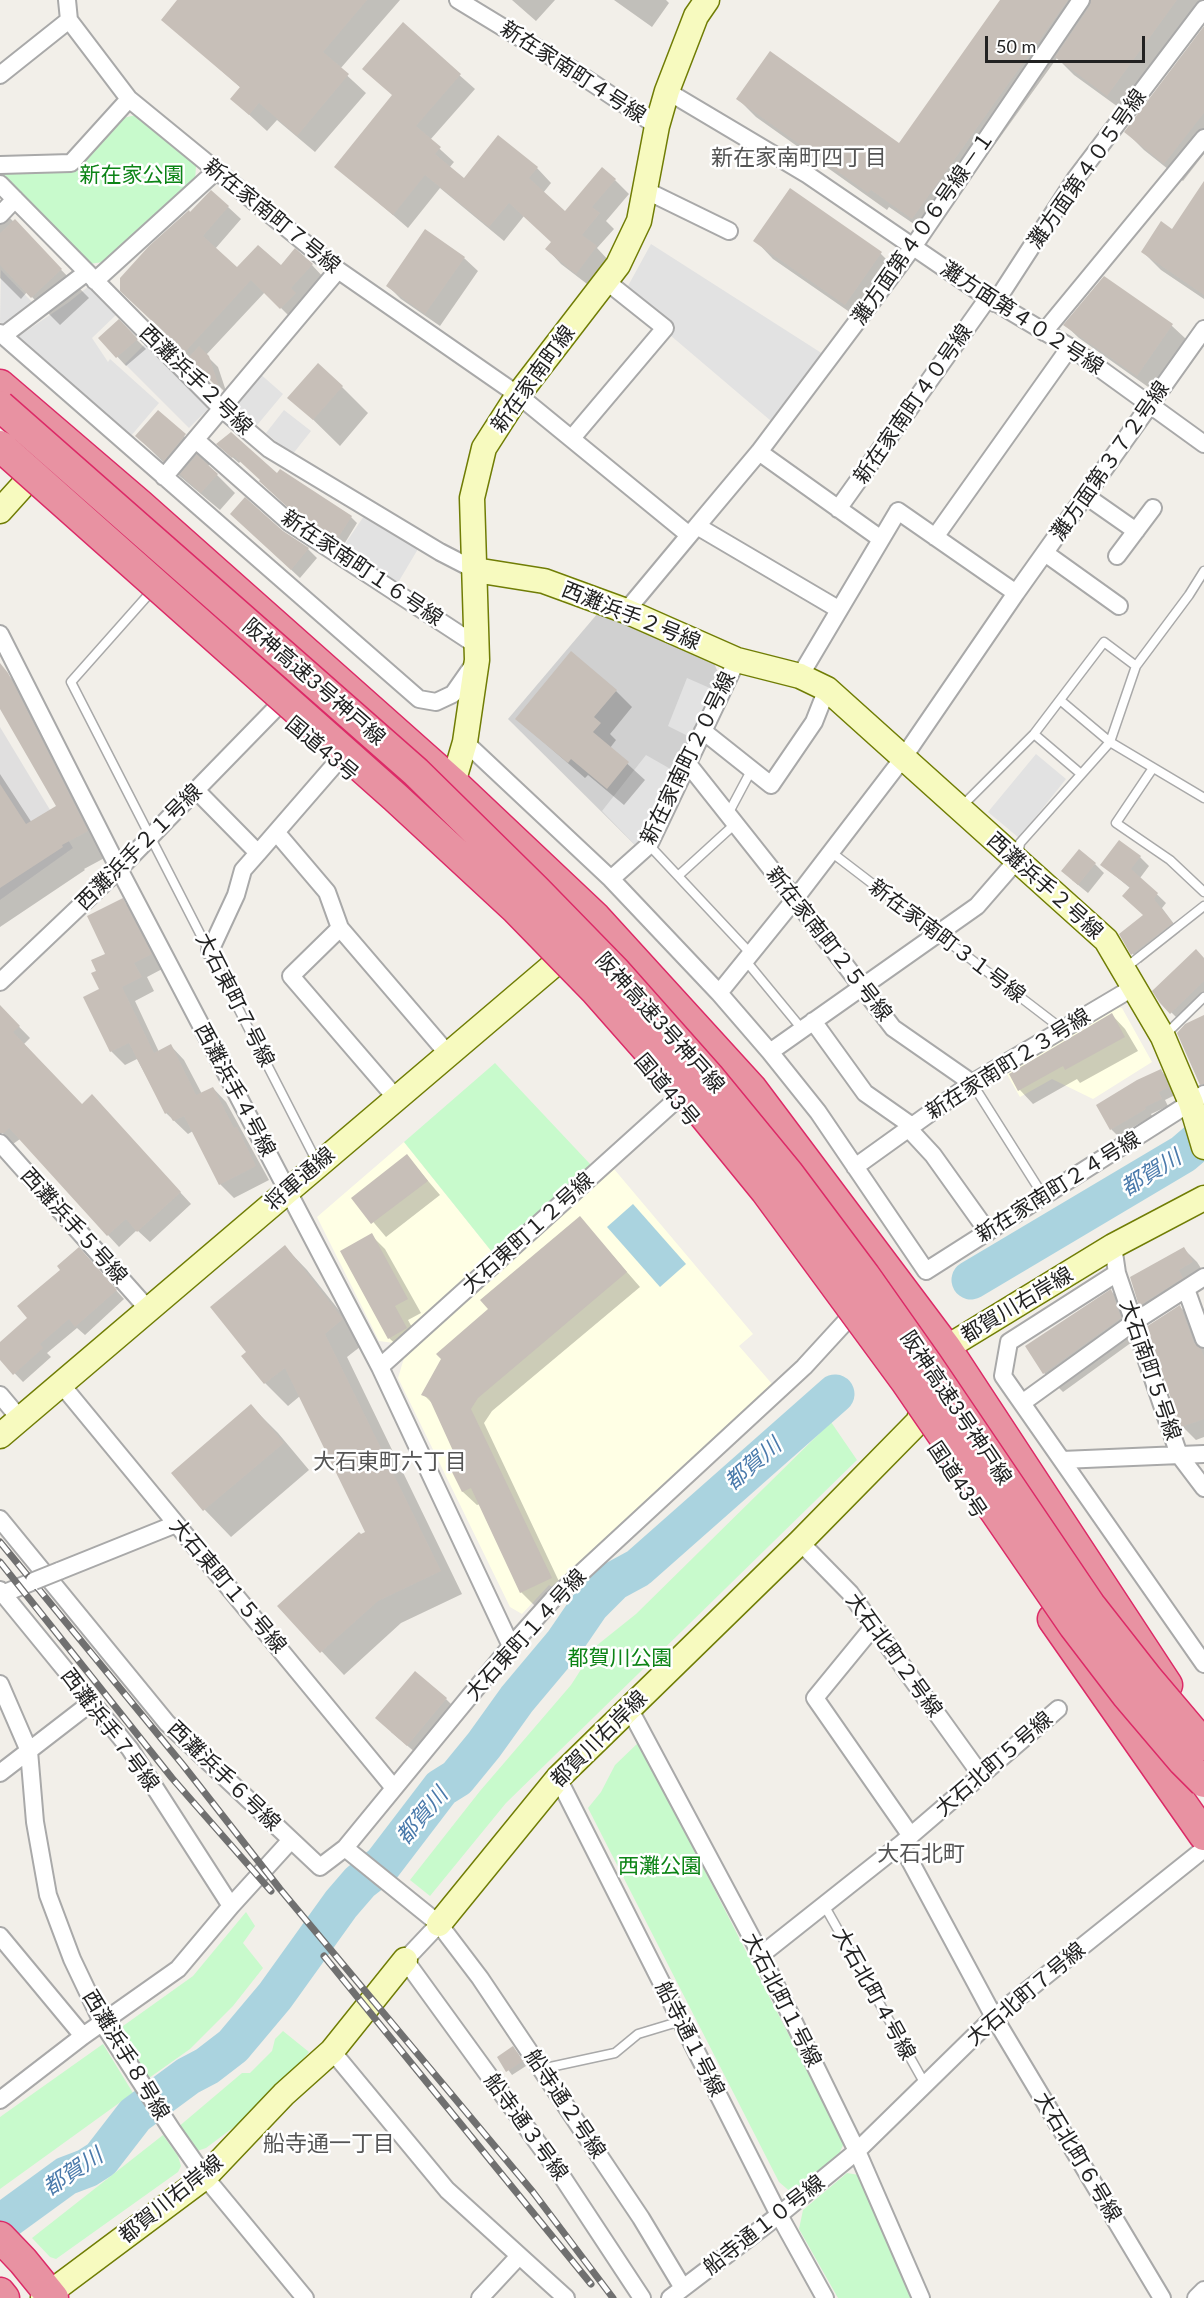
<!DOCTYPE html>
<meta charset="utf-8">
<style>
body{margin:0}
#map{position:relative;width:1204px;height:2298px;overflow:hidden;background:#f2efe9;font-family:Lato,sans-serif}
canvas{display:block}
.scale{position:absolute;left:985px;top:36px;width:160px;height:27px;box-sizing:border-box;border:3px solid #222;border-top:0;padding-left:8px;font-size:18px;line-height:21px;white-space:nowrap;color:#222;-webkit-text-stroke:4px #fff;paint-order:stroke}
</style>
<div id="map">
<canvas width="1204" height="2298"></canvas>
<div class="scale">50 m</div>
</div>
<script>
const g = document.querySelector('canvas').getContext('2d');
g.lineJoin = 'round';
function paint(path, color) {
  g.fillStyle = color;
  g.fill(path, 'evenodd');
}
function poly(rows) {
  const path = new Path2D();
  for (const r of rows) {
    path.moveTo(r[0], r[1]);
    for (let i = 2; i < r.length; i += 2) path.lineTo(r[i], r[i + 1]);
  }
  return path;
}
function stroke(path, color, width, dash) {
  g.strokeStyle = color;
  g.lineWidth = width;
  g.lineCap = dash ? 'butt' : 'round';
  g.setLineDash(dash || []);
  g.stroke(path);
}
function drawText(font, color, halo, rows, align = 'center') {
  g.font = font + ' Lato,"Noto Sans JP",sans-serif';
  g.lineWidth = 5;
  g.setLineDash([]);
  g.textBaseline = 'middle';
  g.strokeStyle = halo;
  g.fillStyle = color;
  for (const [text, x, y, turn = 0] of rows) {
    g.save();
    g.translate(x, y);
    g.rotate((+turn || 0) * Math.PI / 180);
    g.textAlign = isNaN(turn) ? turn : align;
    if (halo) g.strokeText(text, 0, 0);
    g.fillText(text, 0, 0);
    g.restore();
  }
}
const residential = poly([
 [0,727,73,848,0,900]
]);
const education = poly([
 [1117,1007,1122,1008,1152,1062,1093,1099,1052,1079,1020,1097,1005,1071],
 [404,1142,492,1252,394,1343,379,1341,317,1217],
 [614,1169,753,1334,739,1346,773,1385,555,1589,549,1585,522,1614,510,1607,398,1378,404,1358]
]);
const religious = poly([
 [598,613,714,663,719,675,638,848,508,719]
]);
const park = poly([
 [136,115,196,166,195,181,103,262,89,264,0,174,0,169,73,168,123,118],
 [495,1063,591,1165,492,1252,404,1142],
 [831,1422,857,1460,506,1803,430,1896,410,1880,480,1791,571,1685,596,1646,636,1614],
 [639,1742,844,2143,838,2156,793,2194,779,2182,588,1808,601,1792,615,1765],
 [246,1912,255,1926,243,1943,263,1968,233,2006,190,2049,149,2078,116,2031,193,1976],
 [283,2031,309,2052,291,2073,246,2118,206,2148,197,2151,190,2146,177,2128,242,2073,250,2073,272,2051,275,2039],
 [103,2044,133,2093,0,2189,0,2117],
 [163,2135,178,2156,181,2166,178,2172,56,2259,50,2257,32,2238],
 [847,2173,859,2175,911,2298,838,2298,799,2229,803,2210]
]);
const parking = poly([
 [651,244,823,354,771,421,623,295],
 [1,270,33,303,4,326,0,322],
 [89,286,117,314,92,338,108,362,110,359,159,403,130,437,16,338,69,302],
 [146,343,207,404,207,410,189,428,125,364],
 [258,372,283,394,253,430,230,406],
 [284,410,311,431,292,455,266,433],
 [364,516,418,549,396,586,341,550],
 [687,678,712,689,690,737,668,726],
 [1036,754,1066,779,1019,838,988,812],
 [646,755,674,771,638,848,602,811]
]);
const water = poly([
 [633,1204,686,1264,660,1287,607,1227]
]);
const shadow = poly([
 [179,0,400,0,340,69,366,93,315,152,277,120,267,131,232,99,241,88,163,19],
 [512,0,555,0,536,21],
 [614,0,666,0,669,3,652,27],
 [1001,0,1204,0,1204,4,1125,112,1074,75,1057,58,930,235,889,207,887,210,756,117,738,99,899,145],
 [403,25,475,89,430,140,454,162,449,168,465,180,537,168,551,183,543,193,565,213,615,180,629,194,606,221,614,229,597,248,610,262,591,287,561,264,547,249,552,242,524,216,504,241,440,188,408,228,336,166,393,96],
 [1204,28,1204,154,1183,181,1144,150,1126,132],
 [1204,183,1204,299,1161,270,1143,252,1172,231],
 [228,207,241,219,215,249,237,269,312,265,324,278,294,321,265,292,206,355,218,367,227,394,135,303,190,214],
 [0,208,89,298,60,325,27,292,21,299,0,278],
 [755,240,881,254,899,272,864,322,773,259],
 [464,258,478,271,440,326,401,299,388,286],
 [1104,278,1172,326,1186,339,1151,389,1079,338,1065,325],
 [119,322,146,349,126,366,100,338],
 [342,387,368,413,340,446,290,397],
 [158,412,212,462,208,466,235,493,220,510,164,463,137,436],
 [224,450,278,475,351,517,357,523,343,546,304,520,267,487,262,480,241,461,239,463],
 [241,523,282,532,308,549,317,558,300,578],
 [5,672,28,695,110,855,84,869,85,870,0,927,0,774,32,823,58,806,0,707,0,676],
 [616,691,632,707,610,734,616,740,610,748,645,780,624,805,588,775,585,778,517,719],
 [1140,857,1149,866,1140,878,1166,903,1162,908,1180,932,1141,963,1133,954,1121,934,1145,916,1130,888,1102,865],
 [1095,864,1104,873,1088,893,1072,880],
 [122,900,136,914,164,968,147,977,154,991,135,1001,159,1052,171,1046,184,1060,202,1094,213,1088,226,1102,269,1180,234,1198,220,1184,193,1131,188,1134,166,1113,137,1059,125,1065,111,1051,85,997,101,990,98,971,107,954],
 [1204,959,1204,998,1180,1021,1161,1002],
 [0,1007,30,1038,24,1044,82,1106,103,1108,191,1204,150,1242,137,1230,119,1247,20,1139,13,1144,0,1130],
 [1112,1015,1125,1029,1138,1051,1080,1083,1077,1079,1033,1104,1020,1090,1011,1074],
 [1161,1071,1168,1078,1175,1095,1165,1100,1168,1106,1151,1114,1152,1116,1118,1136,1111,1129],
 [407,1156,440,1195,386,1237,353,1198],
 [580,1218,640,1287,492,1411,484,1423,564,1592,535,1606,521,1592,480,1504,477,1505,463,1492,452,1468,461,1464,434,1405,423,1394,490,1309],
 [371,1235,385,1249,421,1313,408,1320,420,1342,403,1351,389,1338],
 [285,1247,307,1270,365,1343,347,1357,462,1594,401,1623,344,1675,279,1606,367,1532,300,1396,288,1406,265,1383,243,1356,248,1352],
 [1184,1249,1197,1262,1204,1273,1154,1319,1141,1305,1131,1278],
 [87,1258,124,1299,85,1335,77,1328,47,1353,51,1357,23,1382,0,1358,0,1344,29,1318],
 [1111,1291,1130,1309,1139,1337,1063,1392,1044,1373],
 [1180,1307,1194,1320,1204,1348,1204,1437,1196,1440,1182,1426],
 [251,1406,278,1433,309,1470,231,1537,205,1510,173,1473],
 [446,1699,460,1713,422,1758,391,1732],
 [517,2052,526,2066,512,2075,499,2057]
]);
const river = poly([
 [971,1280,1183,1154,1204,1136],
 [0,2224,66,2176,87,2168,101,2159,135,2115,188,2076,207,2066,233,2046,275,1996,341,1904,360,1882,383,1864,441,1788,457,1778,484,1745,517,1699,564,1643,590,1605,614,1581,638,1568,835,1394]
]);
const building = poly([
 [177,0,367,0,323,52,349,74,297,136,259,103,249,115,230,99,240,87,161,20],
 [1000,0,1068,0,912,219,871,190,868,193,736,99,770,51,899,143],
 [1091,0,1177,0,1107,96,1055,57,1090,6],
 [403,22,461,74,416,126,441,147,435,154,464,178,498,135,538,167,529,178,565,211,602,167,616,179,592,207,600,213,582,235,597,246,576,274,545,249,551,242,509,203,489,227,425,175,393,215,334,167,392,95,362,69],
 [1204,26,1204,113,1164,164,1124,132],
 [1204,181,1204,295,1141,252,1161,221,1172,229],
 [790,188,882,252,845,305,753,241],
 [211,190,229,206,203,236,237,267,258,245,281,265,295,248,313,264,291,288,296,293,280,309,251,280,185,352,120,291,120,278,149,246,189,210,190,212],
 [15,219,62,269,31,298,0,265,0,233],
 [425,229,465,257,425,314,386,286],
 [1104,276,1173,324,1137,376,1063,325],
 [119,319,138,339,116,358,98,338],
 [199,346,209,356,220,390,188,358],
 [318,363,343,386,313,420,287,398],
 [158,410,186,434,164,461,135,436],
 [231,432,277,473,280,469,352,516,336,541,296,515,259,481,260,480,234,456,232,458,216,444],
 [197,455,218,474,201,493,180,474],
 [245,497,283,531,309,548,291,570,230,514],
 [571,651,617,690,594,717,601,723,593,732,629,762,607,789,571,759,568,763,515,719],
 [0,663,8,673,88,831,62,845,63,847,0,888,0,784,26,824,56,806,0,709],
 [1119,840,1141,856,1131,869,1158,893,1154,899,1173,923,1131,955,1119,934,1143,915,1122,896,1130,887,1100,865],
 [1079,849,1096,863,1078,885,1061,871],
 [123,898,152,954,134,963,142,977,122,987,154,1053,171,1044,196,1095,213,1087,234,1128,237,1127,256,1166,219,1185,184,1116,173,1121,168,1112,165,1114,129,1043,110,1052,83,997,99,989,91,973,96,971,91,960,105,954,87,916],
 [1196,949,1204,958,1204,981,1170,1014,1160,1003,1152,991],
 [0,1005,20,1026,13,1032,82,1104,92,1094,181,1192,137,1232,126,1219,107,1236,9,1128,4,1133,0,1133],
 [1112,1013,1125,1037,1065,1070,1063,1066,1018,1091,1009,1074],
 [1204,1015,1204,1084,1200,1085,1177,1033,1185,1024],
 [1161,1069,1169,1087,1159,1092,1162,1099,1145,1107,1146,1109,1110,1130,1096,1105,1137,1080],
 [407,1154,428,1181,371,1224,351,1198],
 [580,1216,627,1272,478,1398,471,1409,552,1578,520,1593,471,1488,462,1492,450,1468,459,1464,429,1398,421,1395,441,1359,436,1354,488,1309,480,1300],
 [372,1233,408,1299,395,1306,407,1328,388,1339,340,1251],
 [285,1245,343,1319,325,1334,441,1571,378,1601,320,1653,277,1606,359,1532,361,1534,365,1532,285,1368,264,1384,241,1356,246,1352,210,1307],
 [79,1247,117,1290,75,1327,69,1319,40,1344,43,1348,13,1375,0,1360,0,1342,27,1318,17,1306,60,1270,57,1266],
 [1184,1247,1193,1262,1179,1270,1183,1278,1139,1306,1130,1277],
 [1111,1289,1121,1318,1043,1374,1025,1346],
 [1180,1305,1194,1343,1201,1349,1204,1357,1204,1419,1181,1427,1146,1327],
 [251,1404,284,1443,203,1511,171,1473],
 [415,1671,447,1698,407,1746,375,1718],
 [513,2046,523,2061,506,2072,497,2057]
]);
const lane = poly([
 [149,594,71,682,318,1164],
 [1060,700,1110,742,1204,798],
 [1034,734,1081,774],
 [1153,768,1116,823,1170,860,1204,892],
 [962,806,1034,734,1104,642,1136,666],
 [728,814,752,769],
 [649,845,751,954],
 [831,852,1062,1029],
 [1018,857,1020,843,1110,742,1136,666,1189,595,1204,571],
 [678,876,735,824],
 [746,961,802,1029],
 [1124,969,1204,906],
 [1165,1035,1204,997],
 [972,1083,1044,1197],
 [824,1905,925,2084],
 [541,2069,615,2053,638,2034,681,2021]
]);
const street = poly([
 [67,0,69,20,129,99,338,270,518,395,689,535],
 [458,0,573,70,657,126],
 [0,75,69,20],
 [667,91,808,175,988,298,1070,347,1204,444],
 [0,165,71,163,129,99],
 [0,184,222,409,269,449,440,552,475,570],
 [645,190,729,231],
 [0,215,15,199],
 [95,281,216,171],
 [995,303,1076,178,1204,9],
 [1044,332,1204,138],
 [0,333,419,699,436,702,453,694,474,664],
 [3,336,87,272],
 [572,438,665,328,606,281],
 [196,440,290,523,476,645],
 [759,452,881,539],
 [164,477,338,270],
 [1086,496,1136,531],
 [838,509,988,298],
 [935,537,1070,347],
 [1045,553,1119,606],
 [1117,556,1153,508],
 [1016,593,1204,329],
 [838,609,697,526,759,452,913,247,1081,0],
 [626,611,696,527],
 [0,634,119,869,380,1367,511,1646],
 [703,731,771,785,814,722,827,689],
 [465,742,611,879,719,993,770,1052,818,1112,926,1271,1204,1094],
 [688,764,795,899,893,1028,972,1083],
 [196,790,258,853,337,762],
 [276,832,327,892,340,928,448,1054],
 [611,879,649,845,737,660],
 [340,928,291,976,396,1098],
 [210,951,236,895,243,870,258,853],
 [0,982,119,869,274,710],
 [719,993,795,899,903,758,1016,593,898,511,800,676],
 [813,1021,865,1093,912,1126],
 [770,1052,977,906,1017,860],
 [908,1128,933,1155,988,1232],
 [0,1143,148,1309],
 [855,1167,972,1083,1134,987],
 [1113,1246,1117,1273,1179,1455,1204,1488],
 [1117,1273,1009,1342,1003,1376,1204,1664],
 [1186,1289,1204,1339],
 [380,1367,676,1100],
 [61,1384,394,1788],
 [0,1395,21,1420],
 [1022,1403,1134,1322,1204,1277],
 [1062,1460,1204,1454],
 [0,1519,167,1723,320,1867,345,1848,511,1646,553,1599,804,1367,848,1319],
 [800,1542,850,1593,981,1775],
 [59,1571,176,1524],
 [0,1590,130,1749,231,1906],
 [0,1595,34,1581],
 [874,1626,815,1698,911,1836],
 [0,1684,29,1751,35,1822,48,1895,72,1959,103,2024,172,2130,205,2177,305,2298],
 [629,1708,761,1955,857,2151,921,2298],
 [0,1773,92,1702],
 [558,1778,779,2215,825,2298],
 [901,1844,994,2017,1162,2298],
 [345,1848,439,1924,480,1978,641,2218,683,2288],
 [439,1924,405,1960,561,2175,642,2298],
 [0,1936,83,2036],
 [761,1955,901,1844,1058,1709],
 [332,2051,447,2190,566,2298],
 [0,2100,83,2036,178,1969,231,1906,291,1840],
 [480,2298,519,2256],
 [670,2298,779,2215,857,2151,994,2017,1204,1849],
 [1196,2298,1204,2290]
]);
const secondary = poly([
 [0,511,27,481],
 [475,570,544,581,626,611,737,660,800,676,827,689,1106,940,1163,1037,1191,1103,1204,1147],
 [453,783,465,742,477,660,472,498,484,448,518,395,618,265,639,221,657,126,667,91,696,16,707,0],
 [0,1436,557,962,572,944],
 [439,1924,558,1778,800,1542,918,1422,946,1348,1113,1246,1204,1198],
 [43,2298,205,2177,284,2094,332,2051,405,1960]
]);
const highway = poly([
 [0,385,140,505,453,783,596,918,751,1088,946,1348,1167,1685],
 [1053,1619,1204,1835],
 [0,2237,23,2261,53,2298],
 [0,2293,4,2298]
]);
const rail = poly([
 [0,1542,183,1765,280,1889,533,2192,613,2298],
 [0,1562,172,1778,271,1891],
 [324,1956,591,2284]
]);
const streetBridge = poly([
 [34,1581,59,1571]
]);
const highwayBridge = poly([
 [0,406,416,772,536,890,615,971,710,1078,788,1173,865,1276,927,1364,1090,1605,1148,1679,1204,1745],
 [0,446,395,797,516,909,596,991,686,1093,766,1191,905,1380,1074,1626,1126,1694,1183,1761,1204,1782]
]);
const streetNames = [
 ["新在家南町４号線",573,72,33],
 ["灘方面第４０５号線",1087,169,-55],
 ["新在家南町７号線",272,216,39],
 ["灘方面第４０６号線－１",923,228,-55],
 ["灘方面第４０２号線",1022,318,33],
 ["新在家南町線",533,379,-54],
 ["西灘浜手２号線",196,380,44],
 ["新在家南町４０号線",913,404,-55],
 ["灘方面第３７２号線",1110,461,-55],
 ["新在家南町１６号線",362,568,34],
 ["西灘浜手２号線",631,616,22],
 ["阪神高速3号神戸線",314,682,41],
 ["国道43号",322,749,40],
 ["新在家南町２０号線",688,758,-64],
 ["西灘浜手２１号線",139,847,-45],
 ["西灘浜手２号線",1045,886,42],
 ["新在家南町３１号線",947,941,37],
 ["新在家南町２５号線",829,944,52],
 ["大石東町７号線",235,1000,63],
 ["阪神高速3号神戸線",660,1023,48],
 ["新在家南町２３号線",1008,1064,-32],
 ["西灘浜手４号線",235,1090,62],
 ["国道43号",667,1090,50],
 ["将軍通線",300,1179,-41],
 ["新在家南町２４号線",1058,1187,-32],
 ["西灘浜手５号線",74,1226,48],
 ["大石東町１２号線",528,1233,-42],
 ["都賀川右岸線",1017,1305,-31],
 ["大石南町５号線",1150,1370,71],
 ["阪神高速3号神戸線",956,1408,56],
 ["国道43号",957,1480,56],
 ["大石東町１５号線",228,1586,50],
 ["大石東町１４号線",526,1635,-48],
 ["大石北町２号線",894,1655,54],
 ["西灘浜手７号線",110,1730,53],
 ["都賀川右岸線",599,1739,-45],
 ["大石北町５号線",994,1764,-41],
 ["西灘浜手６号線",224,1776,44],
 ["大石北町４号線",874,1994,61],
 ["大石北町７号線",1026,1994,-40],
 ["大石北町１号線",782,2000,63],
 ["船寺通１号線",690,2039,63],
 ["西灘浜手８号線",126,2055,59],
 ["船寺通２号線",565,2104,56],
 ["船寺通３号線",526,2127,54],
 ["大石北町６号線",1078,2157,59],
 ["都賀川右岸線",171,2199,-39],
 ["船寺通１０号線",764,2225,-38]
];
const parkNames = [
 ["新在家公園",132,175],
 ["都賀川公園",620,1658],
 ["西灘公園",660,1866]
];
const neighbourhoodNames = [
 ["新在家南町四丁目",799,158],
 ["大石東町六丁目",390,1462],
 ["大石北町",921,1854],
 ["船寺通一丁目",329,2144]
];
const waterNames = [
 ["都賀川",1151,1173,-32],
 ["都賀川",753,1464,-41],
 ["都賀川",422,1816,-50],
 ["都賀川",73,2172,-34]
];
paint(residential, '#e0dfdf');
paint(education, '#ffffe5');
paint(religious, '#d0d0d0');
paint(park, '#c8facc');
paint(parking, '#e2e2e2');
paint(water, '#aad3df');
paint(shadow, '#0003');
stroke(river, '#aad3df', 39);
paint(building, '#c7bfb8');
stroke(lane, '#a9a9a9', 11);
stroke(street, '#a9a9a9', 20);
stroke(secondary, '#707d05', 27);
stroke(highway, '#dc2a67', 33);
stroke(lane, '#fff', 8);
stroke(street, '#fff', 16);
stroke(secondary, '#f7fabf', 24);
stroke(highway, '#e892a2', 30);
stroke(rail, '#707070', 7);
stroke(rail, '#fff', 4.5, [14]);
stroke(streetBridge, '#a9a9a9', 20, []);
stroke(highwayBridge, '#dc2a67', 33, []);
stroke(streetBridge, '#fff', 16);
stroke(highwayBridge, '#e892a2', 30);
drawText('21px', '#222', '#fff', streetNames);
drawText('21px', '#0c8416', '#fff', parkNames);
drawText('22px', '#555', '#fff', neighbourhoodNames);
drawText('italic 22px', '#4a7aab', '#fff', waterNames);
</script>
